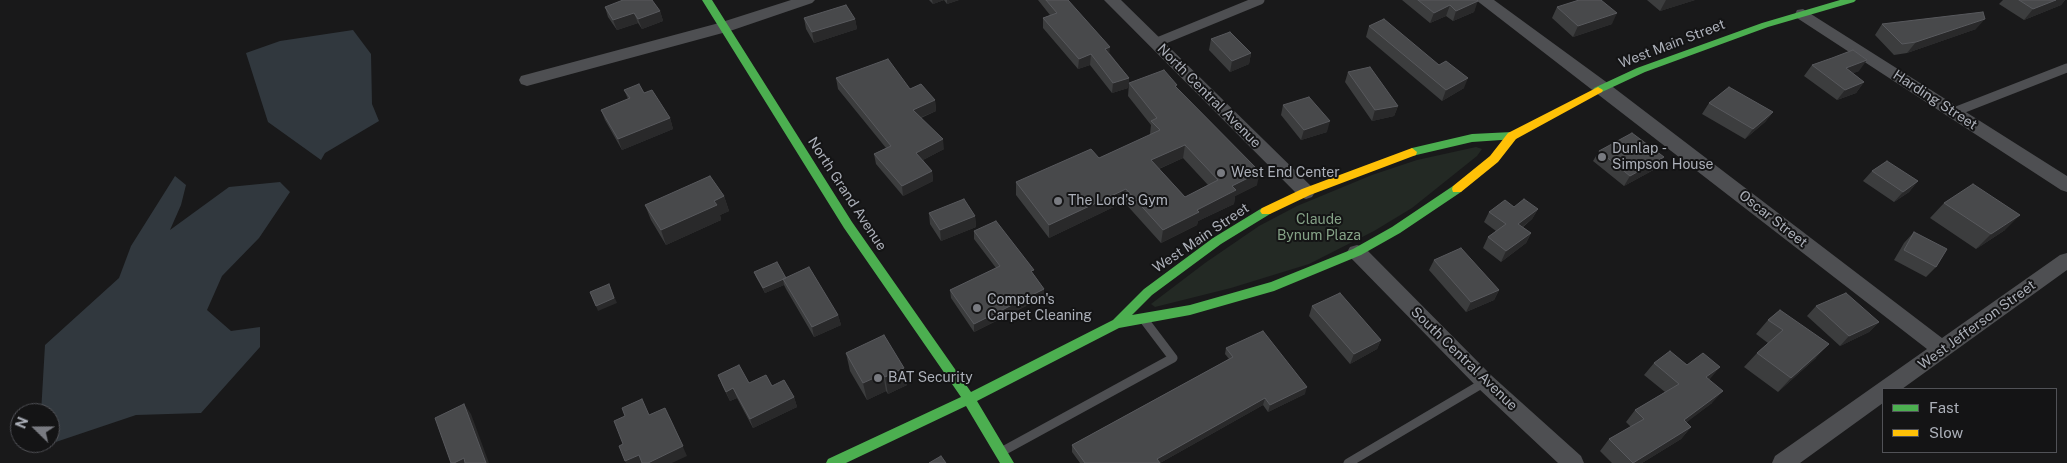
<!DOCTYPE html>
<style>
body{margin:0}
#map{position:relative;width:2067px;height:463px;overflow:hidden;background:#19191a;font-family:"Public Sans",sans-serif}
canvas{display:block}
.legend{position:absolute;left:1882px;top:388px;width:175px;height:65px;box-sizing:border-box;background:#141415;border:1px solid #515257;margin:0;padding:6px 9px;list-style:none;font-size:15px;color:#acb0b9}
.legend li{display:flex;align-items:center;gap:10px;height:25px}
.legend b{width:25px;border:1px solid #515257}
.north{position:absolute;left:10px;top:403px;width:50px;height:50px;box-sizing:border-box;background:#141415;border:1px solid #515257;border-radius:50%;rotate:292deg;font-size:14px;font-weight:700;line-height:20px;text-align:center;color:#acb0b9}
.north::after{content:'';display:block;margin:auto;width:18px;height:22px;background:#797b81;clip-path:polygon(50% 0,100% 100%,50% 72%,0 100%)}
</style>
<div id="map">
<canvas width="2067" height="463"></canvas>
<ul class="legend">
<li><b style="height:6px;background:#4caf50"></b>Fast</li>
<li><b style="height:6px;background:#ffc107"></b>Slow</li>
</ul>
<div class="north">N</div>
</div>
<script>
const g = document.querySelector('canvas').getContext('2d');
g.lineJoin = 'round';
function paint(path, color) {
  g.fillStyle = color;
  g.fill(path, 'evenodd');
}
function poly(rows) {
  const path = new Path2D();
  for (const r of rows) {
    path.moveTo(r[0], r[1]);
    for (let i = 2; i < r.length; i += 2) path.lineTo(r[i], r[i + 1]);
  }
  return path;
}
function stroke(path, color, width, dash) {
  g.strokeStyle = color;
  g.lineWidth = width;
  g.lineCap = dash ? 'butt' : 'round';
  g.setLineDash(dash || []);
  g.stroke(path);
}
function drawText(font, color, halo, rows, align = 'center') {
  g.font = font + ' "Public Sans",sans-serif';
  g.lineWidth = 4;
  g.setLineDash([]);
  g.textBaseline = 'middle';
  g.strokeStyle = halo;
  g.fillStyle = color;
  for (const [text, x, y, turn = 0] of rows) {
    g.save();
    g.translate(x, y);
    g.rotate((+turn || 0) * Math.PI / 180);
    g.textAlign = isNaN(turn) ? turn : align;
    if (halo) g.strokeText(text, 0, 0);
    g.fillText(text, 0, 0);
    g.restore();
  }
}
const green = poly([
 [1476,147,1482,149,1477,156,1412,208,1374,231,1309,264,1231,288,1155,307,1151,304,1205,263,1259,226,1297,206,1372,175,1417,160]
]);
const water = poly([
 [353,30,371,54,372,104,379,121,325,153,321,160,268,122,246,53,280,41],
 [175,176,186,185,181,205,170,230,229,187,280,182,290,192,259,238,222,276,207,310,231,331,260,327,260,347,201,413,136,415,38,448,39,443,50,443,50,413,41,413,45,345,119,278,131,246]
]);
const lane = poly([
 [1155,43,1260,0],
 [1954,112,2067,68],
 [1003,451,1173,358,1145,321],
 [1348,463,1485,382]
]);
const street = poly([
 [791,0,815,0,812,3,730,31,527,86,521,84,519,80,521,76,719,23,791,0],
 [1104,0,1121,0,1312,187,1315,192,1312,197,1306,199,1300,197,1104,0],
 [1476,0,1494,0,1609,84,1942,338,2060,255,2067,253,2067,270,1902,389,1883,389,1883,403,1800,463,1772,463,1775,456,1927,349,1476,0],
 [1803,9,2067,176,2067,192,2061,190,1797,18,1795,14,1797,10,1803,9],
 [1357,245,1364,247,1492,376,1581,456,1584,463,1558,463,1478,388,1350,257,1347,252,1350,247,1357,245]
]);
const fast = poly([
 [702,0,712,0,852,222,971,392,1113,320,1144,289,1213,238,1262,208,1270,208,1272,211,1270,214,1221,244,1152,295,1132,315,1190,305,1271,282,1353,249,1392,227,1453,186,1461,186,1462,189,1461,192,1400,233,1361,255,1274,291,1190,315,1119,328,977,401,1014,463,1000,463,966,406,846,463,826,463,828,459,961,397,844,228,702,0],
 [1840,0,1856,0,1854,2,1768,27,1645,72,1602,92,1598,93,1593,90,1594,88,1637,68,1762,23,1840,0],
 [1512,132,1516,133,1517,136,1516,139,1472,142,1412,156,1407,152,1412,148,1472,134,1512,132]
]);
const slow = poly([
 [1598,87,1603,90,1602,92,1516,139,1498,162,1461,192,1453,192,1452,189,1453,186,1490,156,1508,133,1598,87],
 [1412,148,1417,152,1416,155,1310,195,1270,214,1262,214,1260,211,1262,208,1302,189,1412,148]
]);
const wall = poly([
 [929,0,959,0,947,4,944,0,933,4],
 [1038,0,1068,0,1129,78,1128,88,1112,93,1090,65,1078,69,1043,28,1043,18,1050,15],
 [1402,0,1477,0,1474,12,1453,21,1446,16,1430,23],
 [1647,0,1695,0,1660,11],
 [2003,0,2065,0,2061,5,2024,20,1999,4],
 [605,7,660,11,663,21,642,29,638,23,617,30,608,17],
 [1557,7,1612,24,1573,37,1552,18],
 [804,18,855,19,857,29,814,43,806,29],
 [1882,24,1976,29,1907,53,1894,55,1875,35],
 [1369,26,1464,88,1442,101,1366,37],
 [1211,39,1251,53,1249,64,1230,72,1209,50],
 [1812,65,1859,71,1853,73,1864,82,1856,93,1837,100,1804,76],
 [1348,72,1398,106,1394,116,1372,121,1345,82],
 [836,78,910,89,935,100,936,111,921,118,944,149,923,160,932,171,933,181,903,196,876,164,874,154,886,148,838,89],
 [1129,83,1257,185,1235,196,1234,204,1198,221,1197,225,1161,243,1124,202,1049,238,1016,195,1016,182,1099,158,1150,135,1150,134,1151,125,1128,96],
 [1183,158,1208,185,1185,197,1159,169],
 [624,90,644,93,670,118,673,129,622,150,605,120,601,110,628,99],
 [1709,103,1773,112,1765,122,1745,139,1702,114],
 [1283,105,1327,132,1301,140,1281,115],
 [1599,151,1664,157,1657,168,1624,186,1593,161],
 [1872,171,1918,181,1909,192,1894,202,1863,181],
 [724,196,729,211,720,215,721,220,666,245,651,220,645,205],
 [1944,203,2005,230,1976,249,1930,218],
 [1514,207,1538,209,1532,219,1523,227,1531,233,1526,243,1501,262,1483,248,1488,237,1496,231,1484,222,1489,212],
 [929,213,975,216,976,227,941,241,930,224],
 [974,231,1034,275,1044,289,1044,297,974,332,951,298,950,290,996,268,974,239],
 [1914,232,1936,267,1926,277,1894,260,1904,243],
 [1434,260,1499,290,1494,300,1466,312,1429,270],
 [754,272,786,278,838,315,841,325,814,337,786,289,784,285,765,293,756,277],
 [1312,306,1381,340,1377,349,1350,364,1309,316],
 [1816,306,1879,322,1869,332,1840,346,1807,316],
 [1780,310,1816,358,1778,392,1744,367,1757,353,1768,343,1756,334,1768,320],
 [1226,348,1305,394,1268,412,1263,405,1160,463,1080,463,1072,452,1072,445,1229,359,1225,354],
 [846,353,904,368,907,385,888,394,886,391,867,400,850,371],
 [1654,363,1687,365,1710,379,1709,380,1712,403,1686,422,1691,427,1681,439,1642,463,1612,463,1600,451,1609,439,1631,427,1626,422,1635,410,1665,392,1644,375],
 [718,375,749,383,772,386,794,397,797,407,753,428,737,398,730,401,722,385]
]);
const shadedWall = poly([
 [932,0,944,0,933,4],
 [947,0,959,0,947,4],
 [1666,0,1695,0,1660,11],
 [2056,0,2065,0,2061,5,2024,20,2033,9],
 [1478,1,1474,12,1453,21,1456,11],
 [1450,5,1446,16,1430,23,1434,13],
 [660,11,663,21,642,29,638,19],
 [634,13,638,23,617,30,613,20],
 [1617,13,1612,24,1573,37,1578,26],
 [855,19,857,29,814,43,812,32],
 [1985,19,1976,29,1907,53,1916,42],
 [1110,47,1109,57,1105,49],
 [1251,53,1249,64,1230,72,1232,61],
 [1091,54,1090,65,1078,69,1079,59],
 [1867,60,1859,71,1838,79,1846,68],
 [1129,78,1128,88,1112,93,1113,83],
 [1468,78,1464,88,1442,101,1446,90],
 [1864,82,1856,93,1837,100,1845,90],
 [935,100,936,111,914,120,913,110],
 [1398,106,1394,116,1372,121,1375,110],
 [1773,112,1765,122,1745,139,1753,129],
 [670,118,673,129,622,150,618,139],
 [1330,121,1327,132,1301,140,1304,130],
 [943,139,944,149,917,163,916,153],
 [1185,145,1183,158,1149,173,1151,160],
 [1664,157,1657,168,1624,186,1630,176],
 [932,171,933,181,903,196,902,186],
 [1260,172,1257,185,1235,196,1234,204,1198,221,1197,225,1161,243,1163,230,1197,210,1232,186],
 [1918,181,1909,192,1894,202,1903,192],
 [1126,189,1124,202,1049,238,1049,225],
 [724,196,729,211,720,215,721,220,666,245,661,230,714,201],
 [1538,209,1532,219,1513,234,1518,224],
 [2020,215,2005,230,1976,249,1991,234],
 [975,216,976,227,941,241,940,230],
 [1531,233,1526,243,1501,262,1506,251],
 [783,279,784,285,765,293,763,288],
 [609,284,617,303,598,311,596,306],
 [1044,289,1044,297,974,332,974,324],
 [1499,290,1494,300,1466,312,1471,302],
 [838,315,841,325,814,337,812,327],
 [1879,322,1869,332,1840,346,1849,336],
 [1381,340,1377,349,1350,364,1354,354],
 [1829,344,1816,358,1778,392,1791,378],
 [1720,367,1710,379,1696,389,1706,377],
 [904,368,907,385,888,394,885,377],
 [883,374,886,391,867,400,863,383],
 [1307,387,1305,394,1268,412,1270,405],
 [733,388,737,398,730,401,726,392],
 [1723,391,1712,403,1674,432,1684,420],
 [794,397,797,407,753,428,750,419],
 [1265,398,1263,405,1160,463,1157,459],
 [464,404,471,414,489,463,486,463],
 [670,417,687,456,672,463,648,463],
 [1691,427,1681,439,1642,463,1633,463],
 [639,455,643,463,626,463,625,461],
 [464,458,467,463,454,463]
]);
const building = poly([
 [623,0,652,0,660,11,638,19,634,13,613,20,605,7,623,0],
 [1046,0,1068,0,1110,47,1105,49,1129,78,1113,83,1091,54,1079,59,1043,18,1057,13,1046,0],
 [1418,0,1477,0,1478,1,1456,11,1450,5,1434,13,1418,0],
 [1579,0,1601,0,1617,13,1578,26,1557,7,1579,0],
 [2019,0,2056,0,2033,9,2019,0],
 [846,5,855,19,812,32,804,18,846,5],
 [1983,12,1985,19,1916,42,1902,44,1882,24,1983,12],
 [1384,19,1439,65,1446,61,1468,78,1446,90,1369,26,1384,19],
 [1230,32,1251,53,1232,61,1211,39,1230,32],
 [1853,50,1867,60,1846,68,1864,82,1845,90,1812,65,1832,58,1853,50],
 [888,59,910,89,921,84,935,100,913,110,943,139,916,153,932,171,902,186,874,154,891,146,836,78,888,59],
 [1370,67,1398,106,1375,110,1348,72,1370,67],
 [1164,70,1177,85,1175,86,1260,172,1232,186,1236,190,1197,210,1199,212,1163,230,1126,189,1049,225,1016,182,1091,149,1099,158,1160,130,1151,121,1157,118,1129,83,1164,70],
 [1185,145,1218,180,1185,197,1151,160,1185,145],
 [639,84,644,93,652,90,670,118,618,139,601,110,630,98,624,90,639,84],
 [1729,87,1773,112,1753,129,1709,103,1729,87],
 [1309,97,1330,121,1304,130,1283,105,1309,97],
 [1632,133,1664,157,1630,176,1599,151,1632,133],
 [1887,161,1918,181,1903,192,1872,171,1887,161],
 [710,176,724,196,714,201,717,205,661,230,645,205,710,176],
 [1973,184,2020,215,1991,234,1944,203,1973,184],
 [964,199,975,216,940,230,929,213,964,199],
 [1524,199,1538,209,1518,224,1531,233,1506,251,1488,237,1506,224,1489,212,1505,200,1514,207,1524,199],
 [996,221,1034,270,1031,271,1044,289,974,324,950,290,1000,266,974,231,996,221],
 [1914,232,1947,249,1936,267,1904,250,1914,232],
 [1461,248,1499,290,1471,302,1434,260,1461,248],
 [777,262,786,278,763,288,754,272,777,262],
 [809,267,838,315,812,327,783,279,809,267],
 [609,284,614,298,596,306,590,292,609,284],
 [1340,293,1381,340,1354,354,1312,306,1340,293],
 [1846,293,1879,322,1849,336,1816,306,1846,293],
 [1780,310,1829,344,1791,378,1757,353,1783,330,1768,320,1780,310],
 [1263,331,1307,387,1270,405,1265,398,1157,459,1160,463,1085,463,1072,445,1233,357,1226,348,1263,331],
 [884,335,904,368,885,377,883,374,863,383,846,353,884,335],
 [1670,351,1687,365,1703,353,1720,367,1706,377,1723,391,1684,420,1691,427,1633,463,1609,439,1644,419,1635,410,1679,384,1654,363,1670,351],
 [739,365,749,383,766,375,772,386,784,380,794,397,750,419,733,388,726,392,718,375,739,365],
 [642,399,649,415,665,408,683,446,648,463,642,463,639,455,625,461,619,446,623,444,614,421,625,416,622,408,642,399],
 [464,404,486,463,465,463,464,458,454,463,451,463,435,418,464,404],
 [941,456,946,463,929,463,941,456]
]);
const markers = [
 [1602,157,5,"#797b81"],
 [1221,173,5,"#797b81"],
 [1058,201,5,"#797b81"],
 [977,308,5,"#797b81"],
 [878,378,5,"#797b81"]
];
const streetNames = [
 ["West Main Street",1672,44,-21],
 ["North Central Avenue",1209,96,45],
 ["Harding Street",1935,100,33],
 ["North Grand Avenue",847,194,57],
 ["Oscar Street",1773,219,38],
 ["West Main Street",1201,238,-34],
 ["West Jefferson Street",1977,325,-36],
 ["South Central Avenue",1464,359,44]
];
const poiNames = [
 ["Dunlap -",1612,149],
 ["Simpson House",1612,165],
 ["West End Center",1231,173],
 ["The Lord's Gym",1068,201],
 ["Compton's",987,300],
 ["Carpet Cleaning",987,316],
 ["BAT Security",888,378]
];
const parkNames = [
 ["Claude",1319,220],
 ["Bynum Plaza",1319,236]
];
paint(green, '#232924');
paint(water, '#31383e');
stroke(lane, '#4e4f52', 9);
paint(street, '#4e4f52');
paint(fast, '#4caf50');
paint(slow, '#ffc107');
paint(wall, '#3c3d3e');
paint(shadedWall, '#29292a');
paint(building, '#48494b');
stroke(building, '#58595d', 1);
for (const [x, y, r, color] of markers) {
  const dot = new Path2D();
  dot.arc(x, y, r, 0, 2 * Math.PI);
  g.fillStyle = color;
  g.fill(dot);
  stroke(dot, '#141415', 2);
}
drawText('14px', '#acb0b9', '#141415', streetNames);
drawText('14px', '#acb0b9', '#141415', poiNames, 'left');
drawText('14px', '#85a287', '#141415', parkNames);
</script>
